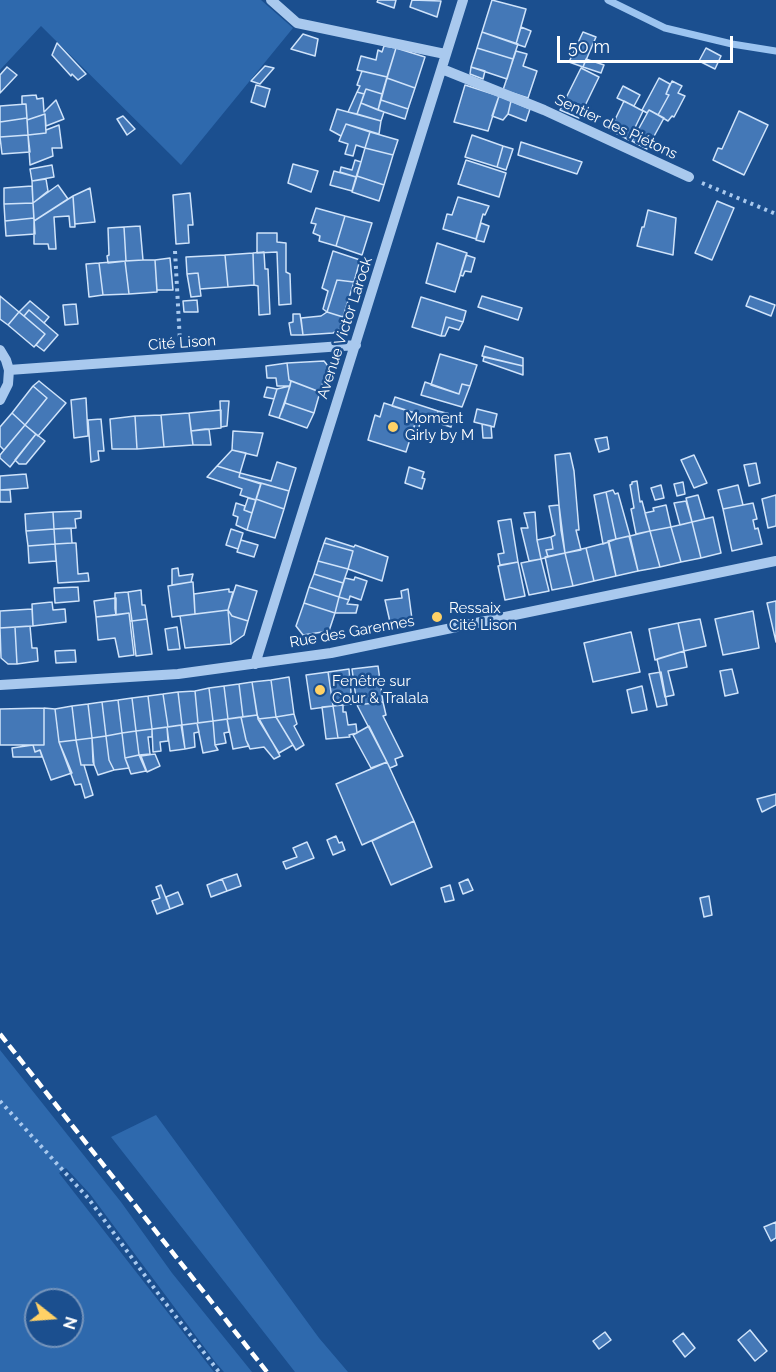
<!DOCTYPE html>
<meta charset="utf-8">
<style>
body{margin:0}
#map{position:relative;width:776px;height:1372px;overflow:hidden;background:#1b4f8f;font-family:Raleway,sans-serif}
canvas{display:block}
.north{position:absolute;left:24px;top:1288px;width:60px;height:60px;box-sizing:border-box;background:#1b4f8f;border:2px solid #7695bc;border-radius:50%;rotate:107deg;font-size:16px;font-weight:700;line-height:24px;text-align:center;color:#fff}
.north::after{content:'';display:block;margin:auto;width:21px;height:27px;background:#ffd166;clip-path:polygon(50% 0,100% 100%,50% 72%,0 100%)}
.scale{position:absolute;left:557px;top:36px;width:176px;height:27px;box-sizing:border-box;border:3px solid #fff;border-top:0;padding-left:8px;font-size:18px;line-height:21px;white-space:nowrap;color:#fff;-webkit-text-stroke:4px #1b4f8f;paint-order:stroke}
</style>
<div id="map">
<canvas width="776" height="1372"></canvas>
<div class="north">N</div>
<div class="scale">50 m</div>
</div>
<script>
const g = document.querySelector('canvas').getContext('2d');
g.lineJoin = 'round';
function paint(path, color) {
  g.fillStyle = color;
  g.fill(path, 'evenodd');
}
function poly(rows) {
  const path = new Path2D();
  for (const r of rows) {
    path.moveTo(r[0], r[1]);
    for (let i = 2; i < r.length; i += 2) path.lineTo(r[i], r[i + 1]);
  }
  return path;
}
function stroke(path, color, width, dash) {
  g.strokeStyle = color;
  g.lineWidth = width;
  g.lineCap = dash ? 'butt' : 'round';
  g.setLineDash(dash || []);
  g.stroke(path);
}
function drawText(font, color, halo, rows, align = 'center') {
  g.font = font + ' Raleway,sans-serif';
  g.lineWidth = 5;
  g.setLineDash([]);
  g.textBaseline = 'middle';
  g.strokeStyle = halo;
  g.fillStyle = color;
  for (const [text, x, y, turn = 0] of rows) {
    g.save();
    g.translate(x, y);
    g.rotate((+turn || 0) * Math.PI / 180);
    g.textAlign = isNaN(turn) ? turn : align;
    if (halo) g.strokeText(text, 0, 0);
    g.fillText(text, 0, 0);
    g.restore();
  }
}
const green = poly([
 [0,0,261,0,293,28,181,165,41,26,0,70],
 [0,1050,121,1202,172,1273,252,1372,224,1372,216,1363,90,1194,66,1168,59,1173,214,1372,0,1372],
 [36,1300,72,1300,72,1336,36,1336],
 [156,1115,319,1338,348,1372,295,1372,111,1137]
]);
const stream = poly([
 [608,0,665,28,732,44,776,51]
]);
const building = poly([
 [378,0,396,0,394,8,377,2,378,0],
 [412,0,441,1,437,17,410,7,412,0],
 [492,0,526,9,516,44,482,32,492,0],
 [521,27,531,31,525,47,516,44,521,27],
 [482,32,518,44,513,59,477,48,482,32],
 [583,32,596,37,583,67,569,62,583,32],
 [303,34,318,39,315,56,291,49,303,34],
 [57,43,86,74,78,80,72,74,71,76,52,55,57,43],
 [384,46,396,48,387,77,357,70,361,56,376,60,378,50,382,52,384,46],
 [396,48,425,57,415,88,387,78,396,48],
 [477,48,513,59,507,79,471,67,477,48],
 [706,48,721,56,715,69,699,61,706,48],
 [516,51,527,54,523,66,537,71,528,98,503,90,516,51],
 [586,59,604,65,601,73,583,67,586,59],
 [265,66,274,68,260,84,251,81,265,66],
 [7,67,17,75,0,93,0,75,7,67],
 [471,67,485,71,483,79,470,74,471,67],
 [581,68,599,77,579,118,560,110,581,68],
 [362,71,387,77,382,94,366,89,364,94,357,92,360,86,357,85,362,71],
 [387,78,415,88,408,109,381,100,387,78],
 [659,78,670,84,666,94,669,95,658,115,649,110,647,113,642,110,659,78],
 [672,81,682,86,678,93,685,96,674,117,672,116,668,121,658,115,669,95,666,94,672,81],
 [256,85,270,89,265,107,251,102,256,85],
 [465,85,499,96,488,131,454,122,465,85],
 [623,86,640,95,634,106,617,98,623,86],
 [366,89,382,94,378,110,361,103,366,89],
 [357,92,364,94,357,114,348,112,357,92],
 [36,95,37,99,43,98,44,112,56,100,64,119,46,126,45,114,27,120,26,104,22,104,22,96,36,95],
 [499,96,511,101,508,114,503,120,492,116,499,96],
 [381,100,408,109,405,119,378,110,381,100],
 [511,101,530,109,526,121,508,114,511,101],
 [624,101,643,111,629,140,610,130,624,101],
 [361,103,384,112,381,121,357,114,361,103],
 [26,104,27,118,0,122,0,106,26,104],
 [337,109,381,121,379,134,346,124,341,136,330,130,337,109],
 [649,110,664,118,647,149,632,141,649,110],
 [739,111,768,125,744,175,713,160,718,148,722,149,739,111],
 [45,114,46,133,28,135,27,120,45,114],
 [123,116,135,129,127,135,117,119,123,116],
 [27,118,28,135,0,137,0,122,27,118],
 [346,124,370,132,365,148,356,145,353,156,345,154,348,144,339,141,346,124],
 [59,125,62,148,52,148,53,156,30,165,28,135,46,133,46,130,59,125],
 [370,132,398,140,393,155,365,148,370,132],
 [28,135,30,152,2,154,0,137,28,135],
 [472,135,503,146,497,167,465,157,472,135],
 [521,142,582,162,577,174,518,155,521,142],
 [503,146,513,149,506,170,497,167,503,146],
 [365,148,393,155,384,185,357,176,365,148],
 [355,160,361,162,356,177,340,172,341,167,352,170,355,160],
 [466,160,506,173,499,197,458,184,466,160],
 [293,164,318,171,311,192,288,183,293,164],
 [52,165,54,177,32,181,30,169,52,165],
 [334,171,356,177,352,191,330,185,334,171],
 [357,176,384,185,379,201,352,192,357,176],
 [46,179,48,191,33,203,32,181,46,179],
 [58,185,68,199,34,221,33,203,58,185],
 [32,186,33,203,4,204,4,188,32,186],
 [90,188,95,222,75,224,73,196,90,188],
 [190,193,193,225,188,225,189,243,176,244,173,195,190,193],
 [73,196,75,227,70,227,69,216,54,217,56,249,49,249,48,244,34,244,34,221,73,196],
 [458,197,489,206,485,215,483,214,476,239,443,229,447,214,452,215,458,197],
 [717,201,734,208,712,260,695,253,717,201],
 [33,203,34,218,5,221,4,204,33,203],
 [316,208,345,216,336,246,319,241,320,236,313,233,316,224,311,223,316,208],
 [648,210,676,218,673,255,637,246,642,227,644,227,648,210],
 [345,216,372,223,362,255,336,246,345,216],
 [34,218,35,234,6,236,5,221,34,218],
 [481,223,489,226,484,242,476,240,481,223],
 [140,226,143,260,126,261,124,227,140,226],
 [124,227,126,261,108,263,107,256,109,255,108,228,124,227],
 [257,233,277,233,277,242,286,243,286,272,290,274,291,304,279,305,277,252,257,253,257,233],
 [437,243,467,253,455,292,426,283,437,243],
 [333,251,360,260,354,282,337,280,327,312,323,309,328,291,322,288,333,251],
 [264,252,265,269,268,269,270,314,259,315,258,286,254,285,253,253,264,252],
 [253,253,254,285,228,287,225,255,253,253],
 [225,255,228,287,200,289,198,273,187,274,186,257,225,255],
 [466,255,475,258,471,272,465,271,463,276,460,275,466,255],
 [170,258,173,290,157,290,155,260,170,258],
 [143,260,155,260,157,292,129,294,125,261,143,260],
 [125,261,129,294,103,295,99,263,125,261],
 [99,263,103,295,89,297,86,264,99,263],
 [198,273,201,296,191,297,187,274,198,273],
 [337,280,354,282,343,317,327,312,337,280],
 [0,296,19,312,8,325,0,319,0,296],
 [482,296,522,308,518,320,478,307,482,296],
 [750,296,775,305,771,316,746,306,750,296],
 [421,297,466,311,463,322,446,317,441,336,412,327,421,297],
 [197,300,198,312,184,312,183,301,197,300],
 [30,301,49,317,44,323,29,310,24,316,19,312,30,301],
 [76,304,78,324,65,325,63,305,76,304],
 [29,310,58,335,44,351,36,345,45,334,24,316,29,310],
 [19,312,45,334,34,347,8,325,19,312],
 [327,312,343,317,340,329,333,333,303,335,301,318,321,316,327,312],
 [293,314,300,314,303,335,291,335,289,323,293,322,293,314],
 [446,317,463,322,459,330,449,327,445,336,441,336,446,317],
 [485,346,523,358,523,366,482,356,485,346],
 [440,354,477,365,470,386,462,384,459,394,431,385,440,354],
 [484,357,523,366,523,375,483,361,484,357],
 [324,361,328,366,320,392,289,380,287,363,324,361],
 [287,363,289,380,291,381,290,386,277,386,276,378,267,378,266,366,287,363],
 [39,381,66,403,38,436,25,425,47,398,33,386,39,381],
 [291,381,320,392,314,413,285,403,291,381],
 [425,382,459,394,462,384,470,386,462,407,421,395,425,382],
 [33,386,47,398,25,425,12,413,33,386],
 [290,386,279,418,269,415,277,389,290,386],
 [267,387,277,389,274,399,264,397,267,387],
 [395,397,438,411,435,422,422,418,415,438,411,437,418,414,392,406,395,397],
 [86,398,88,436,74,438,71,400,86,398],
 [220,401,229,401,227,426,221,427,220,401],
 [285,403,314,413,307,428,279,418,285,403],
 [384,403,418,414,406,452,368,440,375,415,380,417,384,403],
 [477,409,497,414,494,427,474,422,477,409],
 [221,410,221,428,191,431,189,413,221,410],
 [438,411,454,415,451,427,435,422,438,411],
 [12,413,25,425,4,450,0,446,0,427,12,413],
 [189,413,193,445,164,447,161,415,189,413],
 [161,415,164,447,137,449,135,416,161,415],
 [135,416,137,449,112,449,110,419,135,416],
 [101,419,104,451,98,451,99,460,91,462,88,420,101,419],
 [482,424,491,426,492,438,483,438,482,424],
 [25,425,36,434,10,467,0,458,0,455,25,425],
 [205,429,209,429,211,445,193,445,191,431,205,429],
 [233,431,263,433,257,456,232,450,233,431],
 [36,434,45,441,26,464,19,464,15,460,36,434],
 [607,437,609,449,599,452,595,439,607,437],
 [232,450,246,453,240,473,217,466,232,450],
 [570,453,574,471,579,530,576,530,581,550,565,553,561,530,555,455,570,453],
 [694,455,707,483,694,488,681,460,694,455],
 [277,462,296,468,289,491,239,477,240,473,271,481,277,462],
 [756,463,760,483,749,486,744,465,756,463],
 [217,466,240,473,239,477,261,484,256,500,240,495,242,489,207,477,217,466],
 [409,467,424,472,422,478,425,479,422,489,405,483,409,467],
 [26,474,28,488,0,490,0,476,26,474],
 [637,481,640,502,642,501,650,531,636,534,631,509,634,508,630,485,632,484,632,482,637,481],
 [683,482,685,494,677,496,674,484,683,482],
 [261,483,289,491,284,509,256,499,261,483],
 [661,485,664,498,655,500,651,488,661,485],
 [738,485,743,505,723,509,718,490,738,485],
 [0,490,10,490,11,502,0,502,0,490],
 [613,490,615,494,618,493,630,536,616,539,606,492,613,490],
 [606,492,616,539,603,544,594,495,606,492],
 [698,495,705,519,692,522,686,498,698,495],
 [776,495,776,526,768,528,762,499,776,495],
 [248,498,256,500,252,513,244,510,248,498],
 [256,499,284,509,275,538,247,530,256,499],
 [686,501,692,522,680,525,674,503,686,501],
 [236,503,245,506,244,510,252,513,247,530,236,525,238,517,233,515,236,503],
 [753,503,757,519,753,520,755,529,758,528,762,544,732,551,723,509,753,503],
 [559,505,565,553,548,557,546,550,553,549,551,537,555,535,549,506,559,505],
 [666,505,671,527,650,531,645,513,654,511,653,508,666,505],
 [81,511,81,518,75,519,76,528,54,529,53,512,81,511],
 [53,512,54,529,26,531,25,514,53,512],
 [535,512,537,540,541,559,529,561,521,528,528,528,524,513,535,512],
 [713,517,721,553,701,558,692,522,713,517],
 [511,519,518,562,500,565,498,554,504,553,498,521,511,519],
 [692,522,701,558,681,562,671,527,692,522],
 [671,527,681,562,660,567,650,531,671,527],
 [71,528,72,543,55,544,54,529,71,528],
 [54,529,55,544,28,546,26,531,54,529],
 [231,529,243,533,238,549,226,545,231,529],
 [650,531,660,567,638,571,630,536,650,531],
 [629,536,638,571,616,576,608,541,629,536],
 [551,537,553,549,546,550,548,557,541,559,537,540,551,537],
 [326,538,354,547,355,545,388,557,382,581,348,569,353,551,324,543,326,538],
 [241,540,258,545,254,557,237,552,241,540],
 [609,542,616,576,594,581,586,548,609,542],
 [72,543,76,543,78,574,88,573,89,581,58,583,55,544,72,543],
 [324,543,353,551,348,569,318,561,324,543],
 [55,544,56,561,29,563,28,546,55,544],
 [586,548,594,581,573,586,565,553,586,548],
 [565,553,573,586,552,590,545,557,565,553],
 [541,559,549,591,529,595,521,563,541,559],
 [318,561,348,569,343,583,314,574,318,561],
 [518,562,525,596,505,600,498,566,518,562],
 [178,568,179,576,193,574,191,582,172,585,172,569,178,568],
 [314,574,343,583,339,597,309,587,314,574],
 [355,577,367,581,361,600,350,596,349,600,339,597,345,578,354,580,355,577],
 [191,582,193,582,195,614,172,617,168,586,191,582],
 [236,585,257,591,248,621,232,616,228,610,236,585],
 [78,587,79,601,55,603,54,588,78,587],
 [309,587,339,597,335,613,304,603,309,587],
 [229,589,229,592,233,592,228,610,195,614,194,594,229,589],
 [408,589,412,619,390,622,385,600,402,598,401,591,408,589],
 [141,590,142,605,145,605,147,619,132,621,128,592,141,590],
 [128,592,132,621,130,621,129,613,116,615,115,609,115,593,128,592],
 [339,597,349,600,347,604,358,605,356,613,335,613,339,597],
 [116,598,116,615,96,617,94,601,116,598],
 [776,601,776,642,767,603,776,601],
 [52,602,53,610,65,609,66,622,33,626,32,604,52,602],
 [304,603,335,613,329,631,303,635,296,626,304,603],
 [32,609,33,626,0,628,0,611,32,609],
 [228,610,231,644,185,648,180,616,228,610],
 [228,610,232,616,248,621,244,635,231,644,228,610],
 [753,611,759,648,723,655,715,619,753,611],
 [129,613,134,655,119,657,115,638,98,640,96,617,129,613],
 [147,619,152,654,136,656,132,621,147,619],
 [700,619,706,646,684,651,678,623,700,619],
 [678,623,684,651,655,660,649,629,678,623],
 [30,626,32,648,37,648,38,661,17,664,15,627,30,626],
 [15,627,17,664,8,664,1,658,0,628,15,627],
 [177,627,180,649,168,650,165,629,177,627],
 [631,632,640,672,593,682,584,643,631,632],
 [75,650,76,662,56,663,55,651,75,650],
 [684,651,687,667,668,671,674,695,665,697,657,659,684,651],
 [378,666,383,702,357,705,352,669,378,666],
 [349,669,352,704,333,706,328,672,349,669],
 [732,669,738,693,725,696,720,671,732,669],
 [328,672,333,706,311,709,306,675,328,672],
 [661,672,667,705,657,707,649,674,661,672],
 [289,677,294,714,276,717,271,680,289,677],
 [271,680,276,717,258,719,252,682,271,680],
 [252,682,257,715,243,717,239,684,252,682],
 [239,684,243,717,228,719,224,686,239,684],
 [224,686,228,719,213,721,209,688,224,686],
 [642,686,647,710,632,713,627,690,642,686],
 [209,688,213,721,198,723,195,691,209,688],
 [195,691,198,723,182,725,178,692,195,691],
 [178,692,182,725,168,727,163,694,178,692],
 [163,694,168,727,152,729,148,696,163,694],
 [148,696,152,729,136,731,132,698,148,696],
 [132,698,136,731,122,733,118,700,132,698],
 [118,700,122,733,106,736,102,702,118,700],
 [102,702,106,736,92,738,88,704,102,702],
 [383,702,386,715,383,716,403,756,395,759,397,765,390,768,357,705,383,702],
 [88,704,92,738,76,740,72,706,88,704],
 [343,705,343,712,346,712,348,725,356,724,357,733,349,735,350,737,338,738,333,706,343,705],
 [72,706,76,740,59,742,55,709,72,706],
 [333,706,338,738,326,739,322,707,333,706],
 [44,708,44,745,0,745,0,709,44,708],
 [44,708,55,709,59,742,72,773,51,780,40,750,35,752,33,745,44,745,44,708],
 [294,714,297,724,294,726,304,745,296,750,276,717,294,714],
 [257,715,280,756,274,759,264,747,250,749,246,740,241,717,257,715],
 [241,717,246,740,249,746,233,749,227,719,241,717],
 [276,717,293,745,279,753,258,719,276,717],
 [227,719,229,732,224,733,226,743,215,745,213,721,227,719],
 [213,721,215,745,218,750,203,753,197,723,213,721],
 [197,723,199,732,194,733,195,747,185,749,182,725,197,723],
 [181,725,185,749,170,751,167,727,181,725],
 [369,726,387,762,371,768,353,735,369,726],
 [167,727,168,741,160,742,161,751,153,752,152,729,167,727],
 [152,729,152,737,148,737,150,754,139,755,136,731,152,729],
 [136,731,139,755,125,758,122,733,136,731],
 [122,733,125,758,129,768,114,770,109,760,106,736,122,733],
 [106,736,109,760,114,770,98,775,93,762,92,738,106,736],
 [92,738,94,765,81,765,76,740,92,738],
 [76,740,81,765,84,765,93,795,85,798,81,784,75,785,59,742,76,740],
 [33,745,35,752,40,750,42,757,13,757,12,748,33,745],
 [155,754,160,766,147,772,141,756,155,754],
 [139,755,146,771,131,774,125,758,139,755],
 [387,762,414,821,362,845,336,784,387,762],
 [776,794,776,805,762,812,757,799,776,794],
 [414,821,432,867,391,885,372,841,414,821],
 [336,836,339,843,342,842,345,850,333,855,327,840,336,836],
 [307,842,314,858,286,869,283,862,297,857,293,848,307,842],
 [237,874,241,886,227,891,222,879,237,874],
 [222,879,227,891,211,897,207,885,222,879],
 [468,879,473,890,463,894,459,883,468,879],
 [161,885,170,909,157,914,152,901,160,898,156,887,161,885],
 [450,885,454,900,445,902,441,888,450,885],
 [178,892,183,904,170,909,166,897,178,892],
 [709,896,712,915,704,917,700,898,709,896],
 [776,1222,776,1238,771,1241,764,1227,776,1222],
 [750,1330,767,1351,755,1361,738,1340,750,1330],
 [605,1332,611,1340,599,1349,593,1341,605,1332],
 [683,1333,695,1348,685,1357,673,1341,683,1333]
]);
const path = poly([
 [702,183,776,214],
 [175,251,180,342],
 [0,1101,88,1198,160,1296,219,1372]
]);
const minor = poly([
 [271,0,297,23,445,54],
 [442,69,544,110,689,177],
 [0,350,6,360,9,370,8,384,0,400],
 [9,370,356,345],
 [255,664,463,0],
 [0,685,178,674,331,653,776,561]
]);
const rail = poly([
 [0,1034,267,1372]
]);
const markers = [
 [393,427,6,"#ffd166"],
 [437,617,6,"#ffd166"],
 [320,690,6,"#ffd166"]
];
const streetNames = [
 ["Sentier des Piétons",616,127,25],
 ["Avenue Victor Larock",345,328,-72],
 ["Cité Lison",182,343,-4],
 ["Rue des Garennes",352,632,-10]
];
const poiNames = [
 ["Moment",405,418],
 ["Girly by M",405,435],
 ["Ressaix",449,608],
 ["Cité Lison",449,625],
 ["Fenêtre sur",332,681],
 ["Cour & Tralala",332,698]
];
paint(green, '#2e69ad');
stroke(stream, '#9cc4f0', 7);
paint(building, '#4478b7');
stroke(building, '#cfe3fa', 1.5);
stroke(path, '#a9c9ee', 4, [3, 4.5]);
stroke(minor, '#a9c9ee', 10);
stroke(rail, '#fff', 4.5, [10, 4.5]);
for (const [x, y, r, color] of markers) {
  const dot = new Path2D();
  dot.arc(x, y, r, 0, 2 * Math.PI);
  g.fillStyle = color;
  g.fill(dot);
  stroke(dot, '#1b4f8f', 2);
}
drawText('15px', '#fff', '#1b4f8f', streetNames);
drawText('15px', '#fff', '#1b4f8f', poiNames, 'left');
</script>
